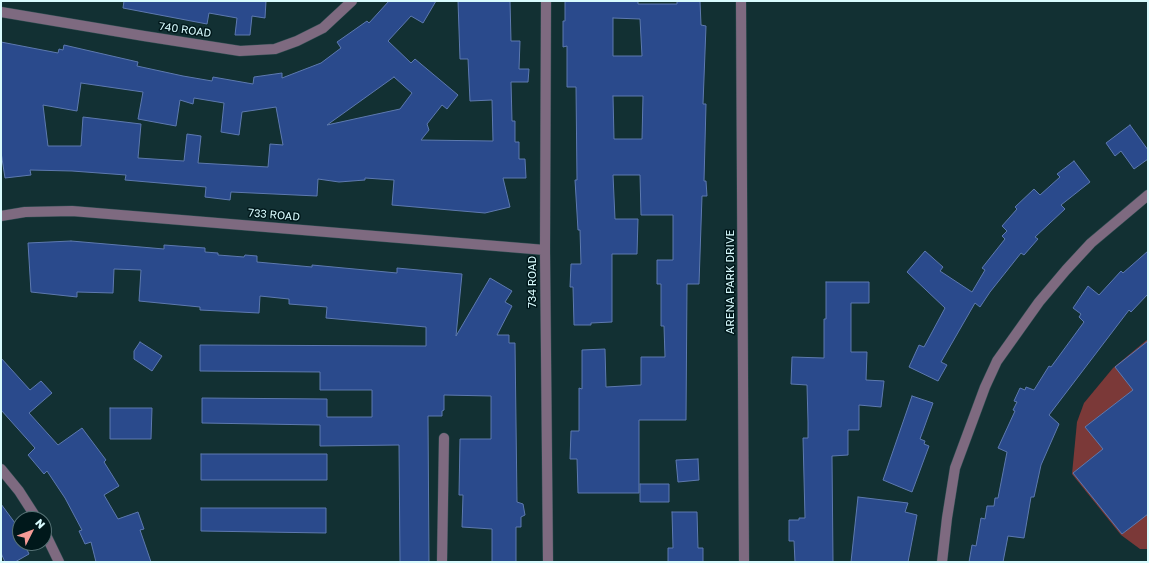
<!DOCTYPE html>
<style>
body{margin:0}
#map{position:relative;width:1149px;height:563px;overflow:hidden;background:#123033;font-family:"Golos Text",sans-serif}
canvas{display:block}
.frame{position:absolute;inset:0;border:2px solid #d8fbfe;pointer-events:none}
.north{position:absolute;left:12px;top:511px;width:40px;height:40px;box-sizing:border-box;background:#00181b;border:1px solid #567376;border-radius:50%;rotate:48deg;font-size:11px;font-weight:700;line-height:16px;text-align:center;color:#d8fbfe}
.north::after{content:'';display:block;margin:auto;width:14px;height:18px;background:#f59b97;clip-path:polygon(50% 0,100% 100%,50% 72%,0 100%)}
</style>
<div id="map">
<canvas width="1149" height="563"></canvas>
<div class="frame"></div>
<div class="north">N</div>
</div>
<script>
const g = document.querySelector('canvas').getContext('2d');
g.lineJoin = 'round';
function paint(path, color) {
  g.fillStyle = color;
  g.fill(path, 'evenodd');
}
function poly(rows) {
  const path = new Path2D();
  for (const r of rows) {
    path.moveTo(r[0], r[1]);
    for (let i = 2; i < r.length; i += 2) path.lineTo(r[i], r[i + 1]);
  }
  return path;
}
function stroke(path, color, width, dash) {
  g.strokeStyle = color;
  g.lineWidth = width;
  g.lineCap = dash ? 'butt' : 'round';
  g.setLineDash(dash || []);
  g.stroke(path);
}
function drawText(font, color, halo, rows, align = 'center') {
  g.font = font + ' "Golos Text",sans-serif';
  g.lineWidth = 3;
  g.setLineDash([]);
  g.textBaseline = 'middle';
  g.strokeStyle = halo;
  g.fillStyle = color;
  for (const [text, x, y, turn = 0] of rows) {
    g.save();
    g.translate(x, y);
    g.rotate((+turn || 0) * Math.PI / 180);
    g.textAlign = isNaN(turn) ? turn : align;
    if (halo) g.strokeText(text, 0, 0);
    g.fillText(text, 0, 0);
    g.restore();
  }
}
const green = poly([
 [1148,339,1148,549,1140,549,1121,535,1072,474,1077,422,1084,403,1113,368]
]);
const building = poly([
 [124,1,266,1,265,18,252,16,250,35,235,35,237,18,209,13,207,24,123,8,124,1],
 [389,1,436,1,423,23,411,16,388,41,411,63,415,59,458,95,447,109,442,105,427,124,429,130,421,140,493,141,492,100,470,101,468,59,460,59,458,1,510,1,511,41,520,41,519,69,529,69,528,82,511,82,512,121,515,121,515,142,519,142,519,159,525,159,526,178,503,178,510,207,485,213,392,205,394,180,365,178,365,180,339,182,318,179,317,196,231,192,230,200,205,197,206,187,125,180,126,175,72,171,30,170,31,175,5,178,1,152,1,42,58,53,59,49,63,50,64,45,138,62,137,66,183,76,212,81,213,77,253,84,254,77,282,73,282,78,321,63,341,48,337,42,367,21,369,23,389,1],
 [394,77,412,93,400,109,327,125,394,77],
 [81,83,143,92,138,119,176,126,180,100,193,104,194,98,224,103,221,132,239,135,242,112,276,107,283,145,270,144,268,167,198,163,201,136,187,134,184,161,138,158,141,124,83,117,81,146,48,146,43,105,77,111,81,83],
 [565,1,638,1,638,4,677,4,677,1,700,1,701,25,706,26,703,104,706,104,704,181,706,181,707,196,702,196,699,284,687,284,686,420,639,420,639,493,578,493,577,459,570,459,571,431,579,431,579,388,582,389,582,350,605,349,606,387,641,385,641,357,665,357,664,326,661,326,661,284,657,284,657,260,673,260,673,215,641,215,640,175,613,175,615,219,638,219,637,254,612,254,612,322,591,323,591,325,574,325,573,287,570,287,571,264,581,264,580,230,578,230,575,180,577,180,576,87,567,87,567,46,563,47,563,21,565,21,565,1],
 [613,18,640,19,642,56,613,56,613,18],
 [613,96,643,96,642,139,614,139,613,96],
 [1130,125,1148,150,1148,159,1134,169,1121,151,1115,156,1106,143,1130,125],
 [1074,161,1090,182,1061,205,1065,209,1035,237,1038,239,1024,255,1021,253,990,292,980,307,975,303,941,362,947,365,938,381,909,367,919,345,924,347,945,308,907,272,925,251,943,267,940,271,972,292,985,270,982,268,1005,239,1002,236,1007,231,1002,226,1017,209,1015,207,1034,189,1040,195,1060,177,1057,174,1074,161],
 [71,241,164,249,164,245,205,248,205,252,218,253,218,255,244,257,245,255,257,256,257,262,312,267,312,265,397,273,397,268,462,274,456,336,490,278,512,291,505,302,512,306,497,335,509,335,509,343,515,343,517,502,523,504,525,515,521,517,521,527,516,527,516,562,492,562,492,529,462,527,463,495,459,495,460,439,491,439,491,396,444,395,444,410,442,411,442,416,428,416,429,562,400,562,399,445,320,446,320,425,202,423,202,398,327,399,327,417,372,417,372,390,320,390,320,372,200,371,200,345,426,346,426,327,326,318,327,307,289,304,289,299,260,296,259,313,200,310,200,307,139,301,141,270,114,269,113,293,77,292,77,297,31,292,28,243,71,241],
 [1148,251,1148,294,1131,312,1129,310,1049,415,1059,424,1041,465,1034,497,1031,497,1024,538,1008,536,1003,562,969,562,972,545,976,546,981,518,985,519,987,506,994,506,995,498,998,498,1007,452,998,448,1015,411,1013,410,1017,402,1014,401,1020,388,1025,390,1026,387,1034,390,1049,366,1051,367,1084,322,1079,317,1081,314,1073,308,1088,286,1099,295,1121,271,1123,273,1148,251],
 [826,282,869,282,869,303,851,303,851,352,867,352,866,380,884,381,881,407,859,405,859,430,848,430,848,455,832,456,833,562,795,562,794,541,789,541,789,520,799,520,799,518,805,518,803,438,808,438,808,422,807,385,791,384,792,357,824,358,824,319,826,319,826,282],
 [1148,341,1148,514,1122,534,1073,473,1103,449,1085,427,1133,390,1115,367,1148,341],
 [140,342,162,356,152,371,134,359,134,351,140,342],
 [1,358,30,390,41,381,52,393,29,413,58,445,82,428,106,460,104,462,119,486,104,495,118,519,138,512,144,529,140,530,151,562,96,562,91,542,85,544,79,531,82,530,65,498,47,471,44,474,28,455,35,448,1,410,1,358],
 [912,396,933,403,920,439,925,441,924,444,929,446,912,492,883,480,912,396],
 [110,408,152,408,151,439,110,439,110,408],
 [201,454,327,454,327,480,201,480,201,454],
 [698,459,699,480,678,482,676,460,698,459],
 [640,484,669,484,669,502,640,502,640,484],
 [858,497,908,503,905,512,917,515,908,562,851,562,858,497],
 [1,504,15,523,20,534,20,543,24,543,29,554,15,562,5,562,1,553,1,504],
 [201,508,326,508,326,533,201,531,201,508],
 [672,512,697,512,698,548,703,548,703,562,668,562,668,548,673,548,672,512]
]);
const minor = poly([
 [546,1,545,250,548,562],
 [741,1,744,562],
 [1,12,144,36,240,51,275,49,297,41,323,28,352,1],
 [1,216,25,212,72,211,545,250],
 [1,469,19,491,37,519],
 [44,531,59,562],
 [442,562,444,438],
 [942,562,947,518,955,468,985,387,997,361,1039,302,1066,270,1091,243,1148,195]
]);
const streetNames = [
 ["740 ROAD",185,30,8],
 ["733 ROAD",274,215,5],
 ["734 ROAD",533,282,-90],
 ["ARENA PARK DRIVE",731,282,-90]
];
paint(green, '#7b3938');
paint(building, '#2a4a8c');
stroke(building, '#5d79af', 1);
stroke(minor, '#2e4c4f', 11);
stroke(minor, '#7e6a80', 10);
drawText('11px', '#d8fbfe', '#00181b', streetNames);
</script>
